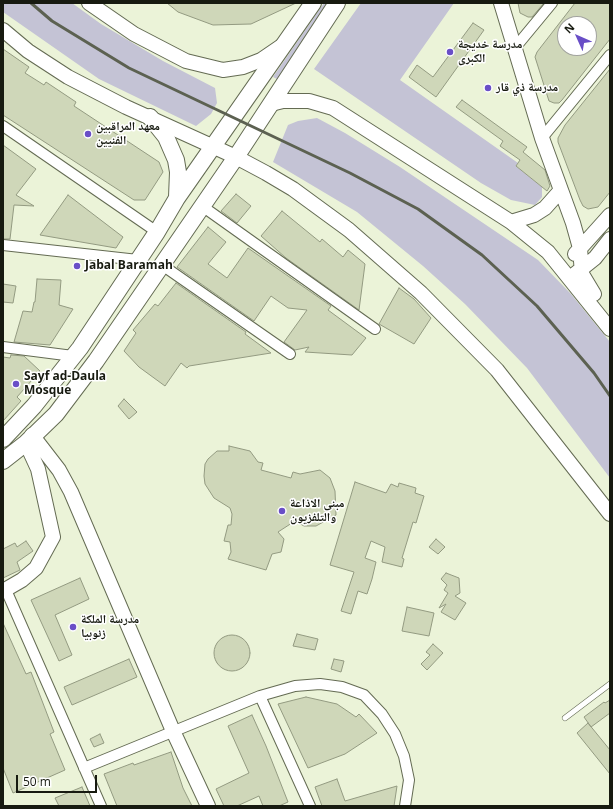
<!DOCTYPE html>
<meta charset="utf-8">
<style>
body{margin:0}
#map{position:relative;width:613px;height:809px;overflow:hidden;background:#ebf3d8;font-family:"Open Sans",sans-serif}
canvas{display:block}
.frame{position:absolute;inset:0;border:4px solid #171a10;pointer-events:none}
.north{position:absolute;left:557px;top:16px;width:40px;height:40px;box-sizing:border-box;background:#fff;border:1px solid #a2a39f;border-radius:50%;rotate:315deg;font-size:11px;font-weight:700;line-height:16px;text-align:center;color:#171a10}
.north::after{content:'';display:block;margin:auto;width:14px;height:18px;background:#694ec7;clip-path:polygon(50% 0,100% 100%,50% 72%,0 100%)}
.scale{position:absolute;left:16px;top:775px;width:81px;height:18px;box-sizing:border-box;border:2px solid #171a10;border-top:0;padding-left:5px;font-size:12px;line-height:14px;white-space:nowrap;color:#171a10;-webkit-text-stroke:3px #fff;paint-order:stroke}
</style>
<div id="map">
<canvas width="613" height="809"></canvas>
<div class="frame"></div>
<div class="north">N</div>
<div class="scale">50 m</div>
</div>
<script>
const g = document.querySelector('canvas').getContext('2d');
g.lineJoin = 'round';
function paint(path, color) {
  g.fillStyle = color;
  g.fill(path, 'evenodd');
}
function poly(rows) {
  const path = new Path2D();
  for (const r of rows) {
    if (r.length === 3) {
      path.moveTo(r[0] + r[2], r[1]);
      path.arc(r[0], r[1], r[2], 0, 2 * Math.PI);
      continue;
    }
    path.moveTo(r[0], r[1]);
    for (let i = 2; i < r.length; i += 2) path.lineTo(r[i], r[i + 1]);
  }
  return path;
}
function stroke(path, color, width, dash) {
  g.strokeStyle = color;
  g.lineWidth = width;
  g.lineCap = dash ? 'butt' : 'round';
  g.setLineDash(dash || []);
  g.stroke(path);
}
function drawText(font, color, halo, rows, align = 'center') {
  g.font = font + ' "Open Sans","Noto Naskh Arabic",sans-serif';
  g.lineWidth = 3;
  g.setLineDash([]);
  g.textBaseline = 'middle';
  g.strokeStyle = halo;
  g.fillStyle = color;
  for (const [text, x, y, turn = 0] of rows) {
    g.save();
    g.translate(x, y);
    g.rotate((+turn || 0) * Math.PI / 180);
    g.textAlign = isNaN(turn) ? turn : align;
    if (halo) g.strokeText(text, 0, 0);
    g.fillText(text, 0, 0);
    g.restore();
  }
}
const green = poly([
 [3,3,72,3,101,24,163,61,215,88,217,103,211,114,196,126,99,79,3,12],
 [324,3,331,3,279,80,273,77],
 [361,3,454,3,400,80,518,163,516,166,542,187,542,197,535,205,511,200,481,183,314,69],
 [317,118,345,133,400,167,538,260,571,294,610,342,610,478,527,368,465,304,423,266,357,212,273,162,288,125,298,121]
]);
const building = poly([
 [167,3,296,3,251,24,213,25,178,12,167,3],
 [518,3,544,3,532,17,528,17,520,13,518,3],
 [575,3,610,3,610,39,562,100,559,103,554,103,549,101,535,57,537,52,575,3],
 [565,24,589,24,589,48,565,48,565,24],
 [473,23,484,30,436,97,409,77,417,65,433,77,473,23],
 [3,49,29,67,25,73,44,85,46,82,76,102,74,106,159,162,163,172,145,200,134,200,3,115,3,49],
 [610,69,610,192,598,207,588,209,583,206,580,200,558,142,558,138,565,125,610,69],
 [462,100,527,147,523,152,545,170,550,186,547,191,516,166,520,160,500,146,503,141,456,107,462,100],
 [3,145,36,169,16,195,34,206,14,205,10,239,3,239,3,145],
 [236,194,251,206,237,223,221,211,236,194],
 [68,195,123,237,116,248,40,235,68,195],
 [282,211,320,242,322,239,343,257,348,250,365,264,359,310,286,258,261,236,282,211],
 [208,227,226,242,208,264,227,278,248,248,331,306,328,310,366,338,352,355,305,352,309,347,295,350,284,342,307,310,288,308,271,296,254,321,177,267,208,227],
 [37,279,61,280,59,305,73,309,50,345,14,342,23,311,32,312,34,302,35,302,37,279],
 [176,283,246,332,245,334,271,353,189,366,187,368,181,363,165,386,139,367,124,351,136,333,133,330,155,304,158,306,176,283],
 [3,284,16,286,13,303,3,302,3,284],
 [399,288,414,299,431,318,414,344,379,324,399,288],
 [11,355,24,356,40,371,17,397,21,401,3,421,3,357,10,358,11,355],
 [124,399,137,412,129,419,118,406,124,399],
 [229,446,250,451,258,462,263,463,261,470,291,478,293,472,300,474,320,470,330,478,335,491,336,515,316,526,304,526,295,521,278,532,284,539,281,552,272,554,266,570,228,559,231,552,230,542,224,541,228,525,231,525,232,514,230,508,214,498,205,484,204,476,205,464,208,459,217,451,229,451,229,446],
 [355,482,386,493,391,484,398,487,399,483,416,488,415,493,424,496,416,523,413,522,402,558,404,559,402,567,382,562,385,547,371,541,365,558,376,562,372,579,367,594,358,591,351,614,341,611,354,572,330,565,355,482],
 [436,539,445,547,438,554,429,547,436,539],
 [26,541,33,551,17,562,20,570,3,578,3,549,15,543,17,547,26,541],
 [446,573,459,578,460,593,455,596,466,603,455,620,441,612,446,604,439,608,448,593,444,590,447,585,441,579,446,573],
 [80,578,89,599,55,615,72,655,59,661,31,600,80,578],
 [407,607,434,613,429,636,402,631,407,607],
 [3,623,26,674,31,672,54,732,50,734,65,770,13,793,3,768,3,623],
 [297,634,318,639,315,650,293,646,297,634],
 [232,653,18],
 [433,644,443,653,427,670,421,664,430,655,426,652,433,644],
 [129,659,137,677,72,705,64,687,129,659],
 [334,659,344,661,341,672,331,669,334,659],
 [306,697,337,704,356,717,359,714,377,733,345,754,308,768,278,704,306,697],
 [610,700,610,713,591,727,584,717,604,702,605,703,610,700],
 [252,715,266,746,288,802,279,806,263,806,259,796,237,806,224,806,216,789,249,773,228,726,252,715],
 [588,723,610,750,610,774,577,733,588,723],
 [100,734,104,743,94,747,90,739,100,734],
 [171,752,183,788,192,806,117,806,104,774,133,763,134,765,171,752],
 [337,779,345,801,397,786,394,806,322,806,315,787,337,779],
 [82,787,90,806,59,806,55,798,82,787]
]);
const lane = poly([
 [565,718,610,684]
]);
const street = poly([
 [514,49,552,3],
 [3,126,157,232],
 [542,138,610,55],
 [202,206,375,329],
 [3,245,138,260],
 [162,265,290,354],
 [3,347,73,356],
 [6,590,101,806],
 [260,696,310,806],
 [84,768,260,696,295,686,320,684,342,687,364,695,382,714,395,734,404,756,409,780,405,806]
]);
const secondary = poly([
 [89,3,134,34,186,61,223,70,243,67,261,60,280,47],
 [501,3,542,138,573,223,580,248,582,274,594,294],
 [3,30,28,51,68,77,126,107,236,157,266,173,293,189,349,230,421,293,497,370,610,514],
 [271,104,283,101,309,101,333,108,511,222,548,252,610,329],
 [511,222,534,215,545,208,561,190],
 [575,254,610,215],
 [575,274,595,258,610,239],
 [32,435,59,470,71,492,173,731,208,806],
 [3,591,22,580,36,568,53,537,38,469,26,443]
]);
const primary = poly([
 [150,117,166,137,176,160,178,172,177,197],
 [3,439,34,406,80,348,157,232,177,198,313,3],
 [3,461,26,443,56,414,96,361,236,157,337,3]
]);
const rail = poly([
 [31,3,52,21,129,68,350,173,418,209,482,255,537,306,594,373,610,396]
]);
const markers = [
 [450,52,4,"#694ec7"],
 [488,88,4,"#694ec7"],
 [88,134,4,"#694ec7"],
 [77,266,4,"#694ec7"],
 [16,384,4,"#694ec7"],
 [282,511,4,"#694ec7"],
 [73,627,4,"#694ec7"]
];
const poiNames = [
 ["مدرسة خديجة",458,45],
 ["الكبرى",458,59],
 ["مدرسة ذي قار",496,88],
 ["معهد المراقبين",96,127],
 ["الفنيين",96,141],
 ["Jabal Baramah",85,266],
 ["Sayf ad-Daula",24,377],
 ["Mosque",24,391],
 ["مبنى الاذاعة",290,504],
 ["والتلفزيون",290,518],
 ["مدرسة الملكة",81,620],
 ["زنوبيا",81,634]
];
paint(green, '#c4c3d5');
paint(building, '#cfd7b9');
stroke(building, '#939a81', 1);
stroke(lane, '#646b53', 6);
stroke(street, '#646b53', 12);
stroke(secondary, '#646b53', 16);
stroke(primary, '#646b53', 18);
stroke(lane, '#fff', 5);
stroke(street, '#fff', 10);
stroke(secondary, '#fff', 14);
stroke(primary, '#fff', 16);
stroke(rail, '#5c6151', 3);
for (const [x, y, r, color] of markers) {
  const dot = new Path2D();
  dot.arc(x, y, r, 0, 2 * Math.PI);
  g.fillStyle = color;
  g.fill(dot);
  stroke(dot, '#fff', 1.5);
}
drawText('bold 12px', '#171a10', '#fff', poiNames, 'left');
</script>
